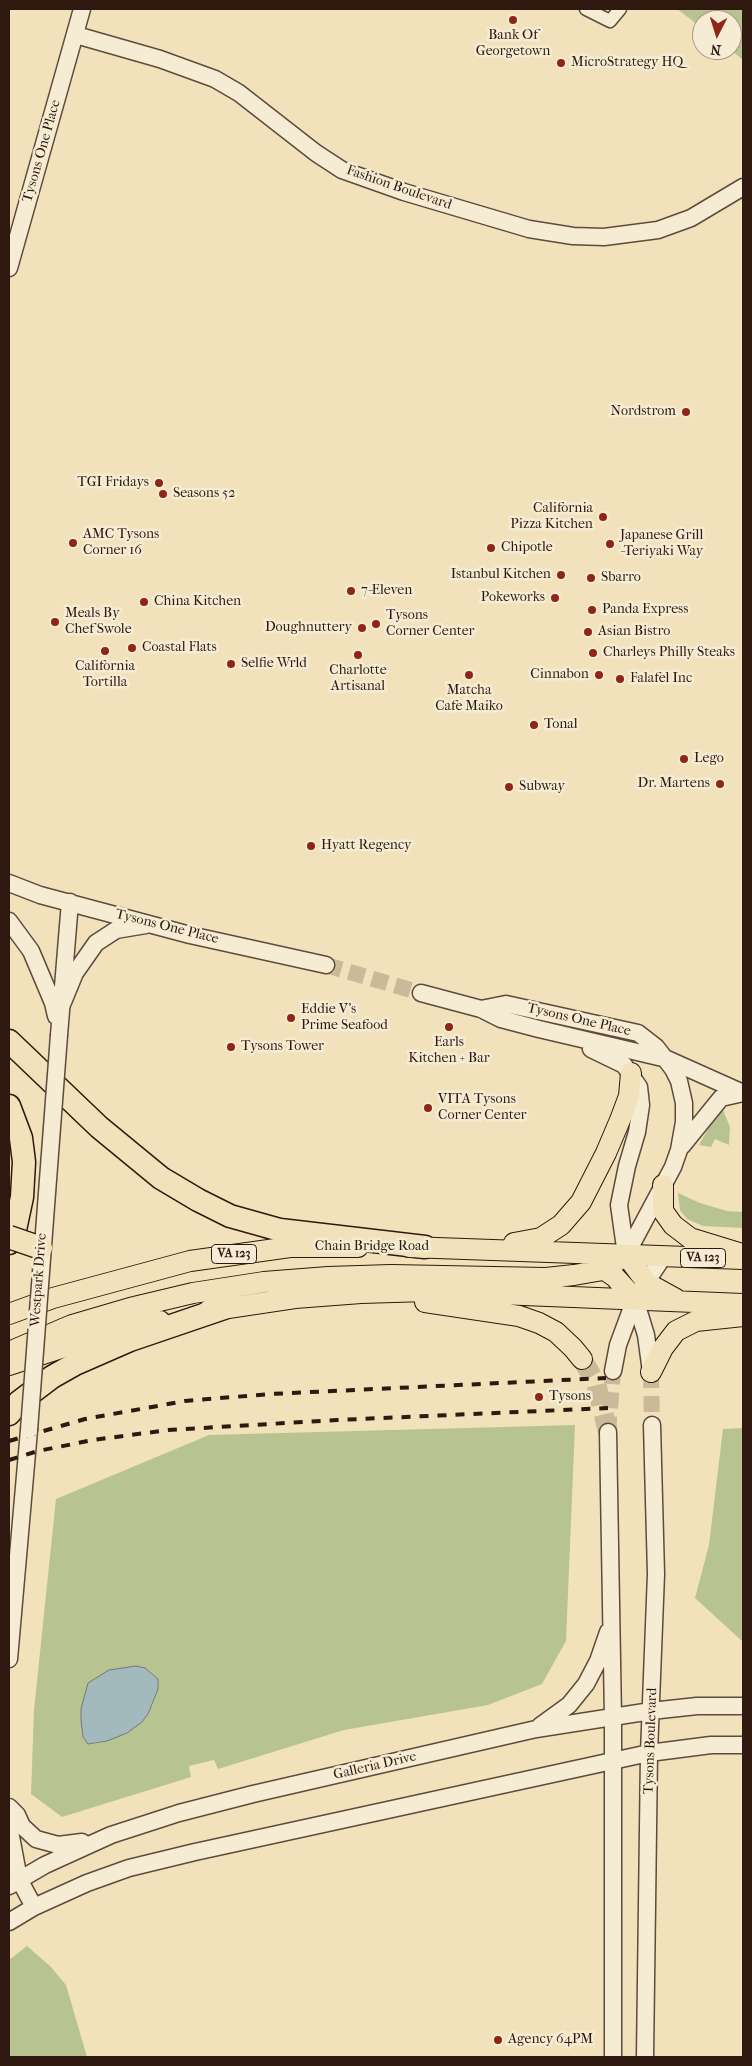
<!DOCTYPE html>
<style>
body{margin:0}
#map{position:relative;width:752px;height:2066px;overflow:hidden;background:#f1e2bb;font-family:"IM FELL French Canon",serif}
canvas{display:block}
.frame{position:absolute;inset:0;border:10px solid #2e1810;pointer-events:none}
.north{position:absolute;left:692px;top:10px;width:50px;height:50px;box-sizing:border-box;background:#f6ecd3;border:1px solid #a69785;border-radius:50%;rotate:185deg;font-size:14px;font-weight:700;line-height:20px;text-align:center;color:#2e1810}
.north::after{content:'';display:block;margin:auto;width:18px;height:22px;background:#8f2418;clip-path:polygon(50% 0,100% 100%,50% 72%,0 100%)}
</style>
<div id="map">
<canvas width="752" height="2066"></canvas>
<div class="frame"></div>
<div class="north">N</div>
</div>
<script>
const g = document.querySelector('canvas').getContext('2d');
g.lineJoin = 'round';
function paint(path, color) {
  g.fillStyle = color;
  g.fill(path, 'evenodd');
}
function poly(rows) {
  const path = new Path2D();
  for (const r of rows) {
    path.moveTo(r[0], r[1]);
    for (let i = 2; i < r.length; i += 2) path.lineTo(r[i], r[i + 1]);
  }
  return path;
}
function stroke(path, color, width, dash) {
  g.strokeStyle = color;
  g.lineWidth = width;
  g.lineCap = dash ? 'butt' : 'round';
  g.setLineDash(dash || []);
  g.stroke(path);
}
function drawText(font, color, halo, rows, align = 'center') {
  g.font = font + ' "IM FELL French Canon",serif';
  g.lineWidth = 5;
  g.setLineDash([]);
  g.textBaseline = 'middle';
  g.strokeStyle = halo;
  g.fillStyle = color;
  for (const [text, x, y, turn = 0] of rows) {
    g.save();
    g.translate(x, y);
    g.rotate((+turn || 0) * Math.PI / 180);
    g.textAlign = isNaN(turn) ? turn : align;
    if (halo) g.strokeText(text, 0, 0);
    g.fillText(text, 0, 0);
    g.restore();
  }
}
const green = poly([
 [677,9,743,9,743,60,731,50,732,20,702,20,702,28],
 [723,1110,730,1127,729,1145,715,1139,711,1147,699,1145,717,1113],
 [678,1193,700,1203,727,1211,743,1212,743,1228,703,1226,687,1219,680,1210],
 [575,1425,566,1641,542,1684,488,1705,344,1730,218,1769,214,1760,189,1766,191,1777,62,1817,31,1794,34,1710,56,1499,209,1435],
 [145,1668,158,1679,155,1697,150,1708,107,1741,92,1744,83,1737,81,1709],
 [743,1428,743,1642,695,1598,709,1545,723,1429],
 [27,1946,51,1967,66,1985,87,2057,9,2057,9,1960]
]);
const water = poly([
 [136,1666,145,1668,158,1679,158,1689,148,1714,142,1722,127,1733,107,1741,88,1744,83,1737,81,1720,81,1709,88,1683,109,1670,136,1666]
]);
const tertiaryTunnel = poly([
 [326,965,421,993],
 [651,1372,652,1425],
 [608,1432,613,1371]
]);
const primaryTunnel = poly([
 [582,1359,596,1383,608,1432]
]);
const minor = poly([
 [586,9,610,21,620,9]
]);
const tertiary = poly([
 [76,35,160,59,215,79,239,93,316,153,342,170,404,192,529,229,573,236,604,237,658,230,691,218,743,187],
 [9,268,82,9],
 [9,883,40,895,190,935,326,965],
 [9,921,31,951,53,1003,56,1016],
 [421,993,481,1009,501,1019,539,1029,667,1059,743,1093],
 [61,1007,75,973,96,943,116,930,146,925],
 [481,1009,506,1004,638,1033,656,1047,673,1069,679,1081,684,1103,684,1122,679,1150,673,1167,626,1255],
 [59,1035,70,902],
 [591,1049,624,1065,639,1087,641,1105,637,1132,627,1166,619,1205,626,1255],
 [682,1146,721,1098,743,1093],
 [635,1299,646,1335,651,1372],
 [613,1371,618,1345,635,1299,663,1257],
 [608,1432,613,1718,613,2057],
 [9,1659,29,1430],
 [540,1726,569,1705,586,1684,598,1661,608,1632],
 [9,1807,17,1815,22,1826,36,1839,58,1845,82,1842],
 [9,1826,19,1879,34,1907],
 [9,1886,45,1865,111,1835,179,1813,253,1794,536,1729,651,1711,697,1706,743,1706],
 [9,1922,34,1907,87,1883,129,1868,195,1852,649,1753,711,1745,743,1745],
 [645,2057,649,1753,656,1574,652,1425]
]);
const primary = poly([
 [663,1185,663,1211,673,1225,690,1238,739,1253],
 [514,1243,541,1238,561,1225,581,1202,606,1153,620,1120,629,1096,631,1073],
 [409,1247,743,1259],
 [626,1255,647,1283,676,1299],
 [596,1264,615,1277,635,1299],
 [425,1302,519,1316,539,1323,556,1332,573,1348,582,1359],
 [208,1311,295,1298,361,1293,427,1291,743,1304],
 [9,1314,53,1298,190,1261,290,1247,358,1247],
 [9,1354,16,1349,72,1325,130,1308,193,1293,264,1282,328,1277,391,1275,546,1278,574,1275,603,1270,626,1255],
 [9,1365,92,1338,160,1321],
 [651,1372,663,1348,676,1331,696,1321,743,1316]
]);
const motorway = poly([
 [9,1041,99,1127,161,1178,198,1200,230,1216,280,1230,425,1247],
 [9,1106,21,1138,24,1162,22,1197,15,1230,9,1243],
 [9,1414,19,1402,52,1377,75,1364,130,1340,224,1308]
]);
const rail = poly([
 [9,1441,85,1419,185,1401,270,1394,606,1378],
 [9,1460,38,1451,93,1440,168,1430,337,1420,608,1408]
]);
const tertiaryBridge = poly([
 [29,1430,59,1035]
]);
const motorwayBridge = poly([
 [9,1237,41,1248]
]);
const markers = [
 [513,20,5,"#8f2418"],
 [561,63,5,"#8f2418"],
 [686,412,5,"#8f2418"],
 [159,483,5,"#8f2418"],
 [163,494,5,"#8f2418"],
 [603,517,5,"#8f2418"],
 [73,543,5,"#8f2418"],
 [610,544,5,"#8f2418"],
 [491,548,5,"#8f2418"],
 [561,575,5,"#8f2418"],
 [591,578,5,"#8f2418"],
 [351,591,5,"#8f2418"],
 [555,598,5,"#8f2418"],
 [144,602,5,"#8f2418"],
 [592,610,5,"#8f2418"],
 [55,622,5,"#8f2418"],
 [376,624,5,"#8f2418"],
 [362,628,5,"#8f2418"],
 [588,632,5,"#8f2418"],
 [132,648,5,"#8f2418"],
 [105,651,5,"#8f2418"],
 [593,653,5,"#8f2418"],
 [358,655,5,"#8f2418"],
 [231,664,5,"#8f2418"],
 [469,675,5,"#8f2418"],
 [599,675,5,"#8f2418"],
 [620,679,5,"#8f2418"],
 [534,725,5,"#8f2418"],
 [684,759,5,"#8f2418"],
 [720,784,5,"#8f2418"],
 [509,787,5,"#8f2418"],
 [311,846,5,"#8f2418"],
 [291,1018,5,"#8f2418"],
 [449,1027,5,"#8f2418"],
 [231,1047,5,"#8f2418"],
 [428,1108,5,"#8f2418"],
 [539,1397,5,"#8f2418"],
 [498,2040,5,"#8f2418"]
];
const shields = [
 [234,1254,45],
 [703,1258,45]
];
const shieldNames = [
 ["VA 123",234,1254],
 ["VA 123",703,1258]
];
const poiNames = [
 ["Bank Of",513,36,"center"],
 ["Georgetown",513,52,"center"],
 ["MicroStrategy HQ",571,63],
 ["Nordstrom",676,412,"right"],
 ["TGI Fridays",149,483,"right"],
 ["Seasons 52",173,494],
 ["California",593,509,"right"],
 ["Pizza Kitchen",593,525,"right"],
 ["AMC Tysons",83,535],
 ["Corner 16",83,551],
 ["Japanese Grill",620,536],
 ["-Teriyaki Way",620,552],
 ["Chipotle",501,548],
 ["Istanbul Kitchen",551,575,"right"],
 ["Sbarro",601,578],
 ["7-Eleven",361,591],
 ["Pokeworks",545,598,"right"],
 ["China Kitchen",154,602],
 ["Panda Express",602,610],
 ["Meals By",65,614],
 ["Chef Swole",65,630],
 ["Tysons",386,616],
 ["Corner Center",386,632],
 ["Doughnuttery",352,628,"right"],
 ["Asian Bistro",598,632],
 ["Coastal Flats",142,648],
 ["Charleys Philly Steaks",603,653],
 ["Selfie Wrld",241,664],
 ["California",105,667,"center"],
 ["Tortilla",105,683,"center"],
 ["Charlotte",358,671,"center"],
 ["Artisanal",358,687,"center"],
 ["Cinnabon",589,675,"right"],
 ["Falafel Inc",630,679],
 ["Matcha",469,691,"center"],
 ["Cafe Maiko",469,707,"center"],
 ["Tonal",544,725],
 ["Lego",694,759],
 ["Dr. Martens",710,784,"right"],
 ["Subway",519,787],
 ["Hyatt Regency",321,846],
 ["Eddie V's",301,1010],
 ["Prime Seafood",301,1026],
 ["Earls",449,1043,"center"],
 ["Kitchen + Bar",449,1059,"center"],
 ["Tysons Tower",241,1047],
 ["VITA Tysons",438,1100],
 ["Corner Center",438,1116],
 ["Tysons",549,1397],
 ["Agency 64PM",508,2040]
];
const streetNames = [
 ["Tysons One Place",42,151,-74],
 ["Fashion Boulevard",399,188,19],
 ["Tysons One Place",167,927,14],
 ["Tysons One Place",579,1020,13],
 ["Chain Bridge Road",372,1247],
 ["Westpark Drive",39,1280,-86],
 ["Tysons Boulevard",651,1741,-88],
 ["Galleria Drive",375,1766,-13]
];
paint(green, '#b7c492');
paint(water, '#a2babd');
stroke(water, '#747978', 1);
stroke(tertiaryTunnel, '#caba99', 16, [16, 8]);
stroke(primaryTunnel, '#caba99', 20, [20, 10]);
stroke(minor, '#5f4a3b', 15);
stroke(tertiary, '#5f4a3b', 19);
stroke(primary, '#2e1810', 22);
stroke(motorway, '#2e1810', 25);
stroke(minor, '#f6ecd3', 12);
stroke(tertiary, '#f6ecd3', 16);
stroke(primary, '#f1e2bb', 20);
stroke(motorway, '#f1e2bb', 22);
stroke(rail, '#2e1810', 4, [9, 9]);
stroke(tertiaryBridge, '#5f4a3b', 19, []);
stroke(motorwayBridge, '#2e1810', 25, []);
stroke(tertiaryBridge, '#f6ecd3', 16);
stroke(motorwayBridge, '#f1e2bb', 22);
for (const [x, y, r, color] of markers) {
  const dot = new Path2D();
  dot.arc(x, y, r, 0, 2 * Math.PI);
  g.fillStyle = color;
  g.fill(dot);
  stroke(dot, '#f6ecd3', 2);
}
for (const [x, y, w] of shields) {
  const box = new Path2D();
  box.roundRect(x - w / 2, y - 9.5, w, 19, 4);
  g.fillStyle = '#f6ecd3';
  g.fill(box);
  stroke(box, '#2e1810', 1);
}
drawText('bold 12px', '#2e1810', null, shieldNames);
drawText('14px', '#2e1810', '#f6ecd3', poiNames, 'left');
drawText('14px', '#2e1810', '#f6ecd3', streetNames);
</script>
